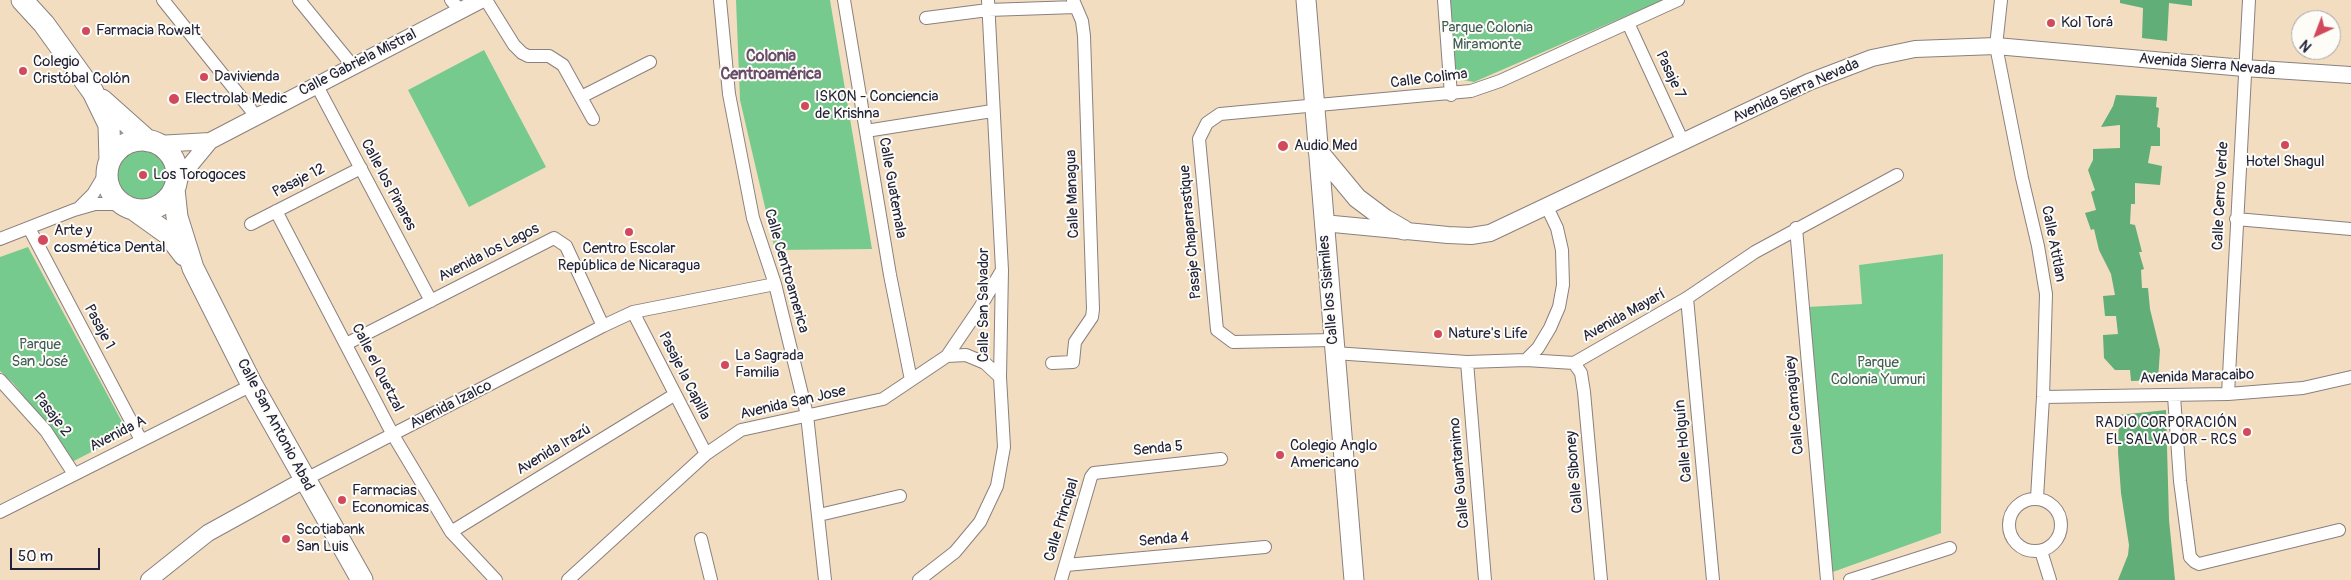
<!DOCTYPE html>
<meta charset="utf-8">
<style>
body{margin:0}
#map{position:relative;width:2351px;height:580px;overflow:hidden;background:#f3ddc0;font-family:Pangolin,sans-serif}
canvas{display:block}
.north{position:absolute;left:2291px;top:10px;width:50px;height:50px;box-sizing:border-box;background:#fdfcf7;border:1px solid #a5a5ac;border-radius:50%;rotate:223deg;font-size:14px;font-weight:700;line-height:20px;text-align:center;color:#22223b}
.north::after{content:'';display:block;margin:auto;width:18px;height:22px;background:#d1495b;clip-path:polygon(50% 0,100% 100%,50% 72%,0 100%)}
.scale{position:absolute;left:10px;top:548px;width:90px;height:22px;box-sizing:border-box;border:2px solid #22223b;border-top:0;padding-left:6px;font-size:15px;line-height:18px;white-space:nowrap;color:#22223b;-webkit-text-stroke:4px #fdfcf7;paint-order:stroke}
</style>
<div id="map">
<canvas width="2351" height="580"></canvas>
<div class="north">N</div>
<div class="scale">50 m</div>
</div>
<script>
const g = document.querySelector('canvas').getContext('2d');
g.lineJoin = 'round';
function paint(path, color) {
  g.fillStyle = color;
  g.fill(path, 'evenodd');
}
function poly(rows) {
  const path = new Path2D();
  for (const r of rows) {
    if (r.length === 3) {
      path.moveTo(r[0] + r[2], r[1]);
      path.arc(r[0], r[1], r[2], 0, 2 * Math.PI);
      continue;
    }
    path.moveTo(r[0], r[1]);
    for (let i = 2; i < r.length; i += 2) path.lineTo(r[i], r[i + 1]);
  }
  return path;
}
function stroke(path, color, width, dash) {
  g.strokeStyle = color;
  g.lineWidth = width;
  g.lineCap = dash ? 'butt' : 'round';
  g.setLineDash(dash || []);
  g.stroke(path);
}
function drawText(font, color, halo, rows, align = 'center') {
  g.font = font + ' Pangolin,sans-serif';
  g.lineWidth = 4;
  g.setLineDash([]);
  g.textBaseline = 'middle';
  g.strokeStyle = halo;
  g.fillStyle = color;
  for (const [text, x, y, turn = 0] of rows) {
    g.save();
    g.translate(x, y);
    g.rotate((+turn || 0) * Math.PI / 180);
    g.textAlign = isNaN(turn) ? turn : align;
    if (halo) g.strokeText(text, 0, 0);
    g.fillText(text, 0, 0);
    g.restore();
  }
}
const green = poly([
 [736,0,830,0,872,249,775,250,740,100],
 [1448,0,1663,0,1474,82,1463,80,1456,71,1451,50],
 [484,50,546,167,469,207,408,90],
 [142,176,29],
 [28,247,128,433,72,462,52,431,13,383,0,371,0,257],
 [1943,254,1941,533,1830,573,1807,307,1862,304,1859,265]
]);
const forest = poly([
 [2120,0,2192,0,2192,6,2169,3,2167,41,2142,38,2143,8,2120,3],
 [2116,95,2157,97,2156,107,2159,108,2157,127,2160,128,2160,146,2151,146,2148,163,2162,166,2160,185,2135,183,2135,204,2131,204,2130,224,2135,225,2142,252,2139,252,2144,269,2141,270,2142,288,2148,288,2150,309,2160,350,2158,380,2131,381,2130,370,2115,370,2104,358,2103,335,2118,334,2116,316,2105,316,2103,296,2115,295,2111,274,2099,250,2094,229,2091,230,2085,213,2096,210,2091,192,2095,190,2088,170,2093,160,2093,149,2120,148,2120,125,2101,127,2113,106],
 [2166,410,2169,520,2175,580,2118,580,2128,555,2129,545,2121,493,2118,452,2119,415]
]);
const minor = poly([
 [163,0,256,116],
 [299,0,352,65],
 [451,0,460,10],
 [486,0,514,45,522,53,528,56,549,56,563,65,593,119],
 [720,0,729,94,753,218,775,284,807,415,825,580],
 [844,0,890,275,911,380],
 [1444,0,1451,95],
 [2001,0,1996,46,2022,178,2038,246,2046,294,2043,397,2037,498],
 [926,18,988,10,1076,7],
 [1628,23,1683,142],
 [316,84,431,301],
 [581,97,650,62],
 [866,131,992,111],
 [80,207,93,194,108,169],
 [276,211,393,435,451,532,496,580],
 [2236,219,2351,229],
 [251,224,361,168],
 [29,228,141,440],
 [1796,228,1827,580],
 [0,239,74,210,95,204,123,204],
 [1687,298,1713,580],
 [633,312,706,454],
 [1333,340,1233,342,1217,330,1199,139,1207,123,1220,114,1471,91,1500,81,1678,0],
 [346,344,554,238,566,246,603,326],
 [1334,353,1467,362,1526,360,1574,363,1687,298,1755,252,1897,175],
 [947,356,966,355,985,363,1000,377],
 [1526,360,1538,348,1550,328,1559,307,1563,285,1562,250,1557,228,1547,207],
 [1467,362,1485,580],
 [1052,363,1073,362,1075,342,1092,317,1093,309,1084,36,1082,21,1073,0],
 [1574,363,1581,373,1584,392,1601,580],
 [0,380,46,431,74,474],
 [2228,394,2249,0],
 [2174,396,2180,481,2190,557,2195,562,2199,564,2339,530],
 [2043,397,2228,394,2303,388,2351,377],
 [304,480,603,326,633,312,775,284],
 [2035,525,26],
 [0,512,252,385],
 [819,515,900,496],
 [451,532,674,395],
 [701,539,711,580],
 [2041,551,2050,580],
 [1066,565,1265,547],
 [568,580,706,454,741,430,883,399,947,356,979,309,1002,270],
 [919,580,955,552,980,522,997,486,1004,447,1000,377,1002,270,988,0],
 [1061,580,1091,477,1094,473,1221,459],
 [1850,580,1950,548]
]);
const tertiary = poly([
 [157,144,210,141],
 [177,181,210,141,481,0],
 [1323,223,1448,235,1471,236,1490,233,1809,82,1872,58,1915,49,1996,46,2244,68,2351,75],
 [149,580,208,533,304,480]
]);
const secondary = poly([
 [1306,0,1354,580],
 [1318,151,1357,198,1385,219,1404,230]
]);
const primary = poly([
 [22,0,44,24,93,92,109,125,110,161],
 [102,100,148,141],
 [142,175,35],
 [174,189,177,217,193,268,252,385,362,580],
 [133,209,168,234,184,255]
]);
const markers = [
 [2051,23,5,"#d1495b"],
 [86,31,5,"#d1495b"],
 [23,71,5,"#d1495b"],
 [204,77,5,"#d1495b"],
 [174,99,6,"#d1495b"],
 [805,106,5,"#d1495b"],
 [2285,145,5,"#d1495b"],
 [1283,146,6,"#d1495b"],
 [143,175,5,"#d1495b"],
 [629,232,5,"#d1495b"],
 [43,240,6,"#d1495b"],
 [1438,334,5,"#d1495b"],
 [725,365,5,"#d1495b"],
 [2247,432,5,"#d1495b"],
 [1280,455,5,"#d1495b"],
 [342,500,5,"#d1495b"],
 [286,539,5,"#d1495b"]
];
const poiNames = [
 ["Kol Torá",2061,23],
 ["Farmacia Rowalt",96,31],
 ["Colegio",33,62],
 ["Cristóbal Colón",33,79],
 ["Davivienda",214,77],
 ["ISKON - Conciencia",815,97],
 ["de Krishna",815,114],
 ["Electrolab Medic",185,99],
 ["Audio Med",1294,146],
 ["Hotel Shagul",2285,162,"center"],
 ["Los Torogoces",153,175],
 ["Arte y",54,231],
 ["cosmética Dental",54,248],
 ["Centro Escolar",629,249,"center"],
 ["República de Nicaragua",629,266,"center"],
 ["Nature's Life",1448,334],
 ["La Sagrada",735,356],
 ["Familia",735,373],
 ["RADIO CORPORACIÓN",2237,423,"right"],
 ["EL SALVADOR - RCS",2237,440,"right"],
 ["Colegio Anglo",1290,446],
 ["Americano",1290,463],
 ["Farmacias",352,491],
 ["Economicas",352,508],
 ["Scotiabank",296,530],
 ["San Luis",296,547]
];
const parkNames = [
 ["Parque Colonia",1487,28],
 ["Miramonte",1487,45],
 ["Parque",40,345],
 ["San José",40,362],
 ["Parque",1878,363],
 ["Colonia Yumuri",1878,380]
];
const streetNames = [
 ["Calle Gabriela Mistral",358,63,-27],
 ["Avenida Sierra Nevada",2207,65,5],
 ["Pasaje 7",1670,75,65],
 ["Calle Colima",1429,79,-7],
 ["Avenida Sierra Nevada",1796,91,-24],
 ["Pasaje 12",299,181,-27],
 ["Calle los Pinares",388,185,62],
 ["Calle Guatemala",892,188,80],
 ["Calle Managua",1073,194,-92],
 ["Calle Cerro Verde",2221,196,-87],
 ["Pasaje Chaparrastique",1191,232,-95],
 ["Calle Atitlan",2053,244,79],
 ["Avenida los Lagos",489,253,-27],
 ["Calle Centroamerica",786,271,74],
 ["Calle los Sisimiles",1329,290,-95],
 ["Calle San Salvador",984,305,-90],
 ["Avenida Mayarí",1624,316,-29],
 ["Pasaje 1",99,327,62],
 ["Calle el Quetzal",377,368,63],
 ["Pasaje la Capilla",684,376,63],
 ["Avenida Maracaibo",2197,377,-2],
 ["Avenida San Jose",793,403,-13],
 ["Avenida Izalco",451,405,-27],
 ["Calle Camagüey",1795,405,-95],
 ["Pasaje 2",52,415,52],
 ["Calle San Antonio Abad",275,425,62],
 ["Avenida A",118,434,-27],
 ["Calle Holguín",1684,441,-95],
 ["Senda 5",1158,449,-6],
 ["Avenida Irazú",554,450,-31],
 ["Calle Siboney",1575,472,-95],
 ["Calle Guantanimo",1460,473,-95],
 ["Calle Principal",1062,520,-73],
 ["Senda 4",1164,540,-5]
];
const neighbourhoodNames = [
 ["Colonia",771,57],
 ["Centroamérica",771,75]
];
paint(green, '#77ca8d');
paint(forest, '#61ae78');
stroke(minor, '#8a807e', 14);
stroke(tertiary, '#8a807e', 18);
stroke(secondary, '#8a807e', 21);
stroke(primary, '#8a807e', 23);
stroke(minor, '#fff', 12);
stroke(tertiary, '#fff', 16);
stroke(secondary, '#fff', 19);
stroke(primary, '#fff', 21);
for (const [x, y, r, color] of markers) {
  const dot = new Path2D();
  dot.arc(x, y, r, 0, 2 * Math.PI);
  g.fillStyle = color;
  g.fill(dot);
  stroke(dot, '#fdfcf7', 2);
}
drawText('15px', '#22223b', '#fdfcf7', poiNames, 'left');
drawText('15px', '#405d58', '#fdfcf7', parkNames);
drawText('15px', '#22223b', '#fdfcf7', streetNames);
drawText('bold 16px', '#684c6a', '#fdfcf7', neighbourhoodNames);
</script>
